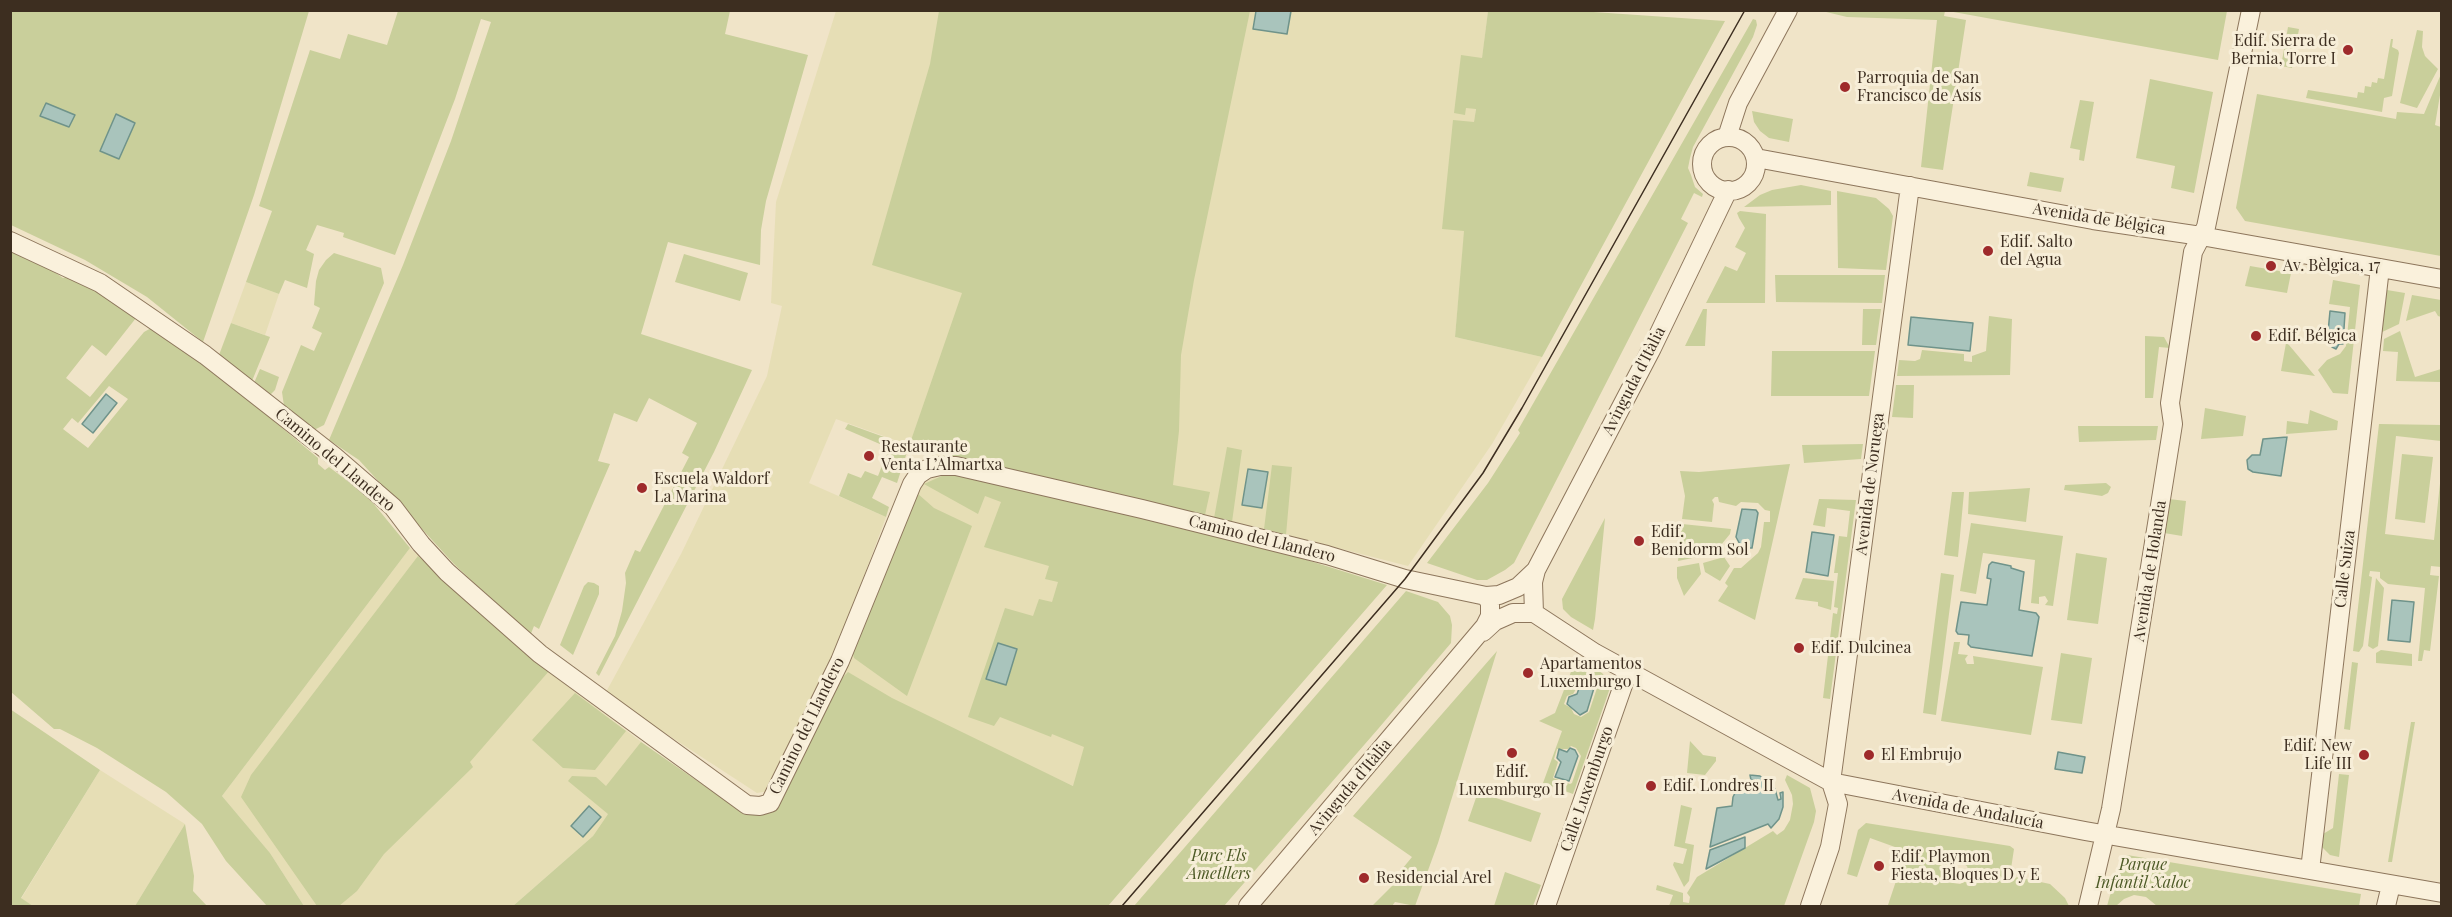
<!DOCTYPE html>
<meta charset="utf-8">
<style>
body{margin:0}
#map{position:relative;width:2452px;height:917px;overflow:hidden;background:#f0e4c8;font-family:"Playfair Display",serif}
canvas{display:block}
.frame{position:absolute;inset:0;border:12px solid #3d2e20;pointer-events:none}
</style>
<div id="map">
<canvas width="2452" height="917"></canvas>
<div class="frame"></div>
</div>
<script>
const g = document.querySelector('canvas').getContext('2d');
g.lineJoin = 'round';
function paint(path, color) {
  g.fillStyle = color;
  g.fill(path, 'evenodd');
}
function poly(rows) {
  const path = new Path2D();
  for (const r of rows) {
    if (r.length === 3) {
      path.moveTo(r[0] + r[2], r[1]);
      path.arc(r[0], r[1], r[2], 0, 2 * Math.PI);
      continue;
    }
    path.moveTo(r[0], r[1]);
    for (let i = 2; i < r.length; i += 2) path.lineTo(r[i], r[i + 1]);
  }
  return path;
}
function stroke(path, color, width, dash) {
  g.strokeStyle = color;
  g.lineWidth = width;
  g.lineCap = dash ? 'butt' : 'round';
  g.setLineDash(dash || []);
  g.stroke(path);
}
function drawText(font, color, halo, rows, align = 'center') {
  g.font = font + ' "Playfair Display",serif';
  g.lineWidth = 6;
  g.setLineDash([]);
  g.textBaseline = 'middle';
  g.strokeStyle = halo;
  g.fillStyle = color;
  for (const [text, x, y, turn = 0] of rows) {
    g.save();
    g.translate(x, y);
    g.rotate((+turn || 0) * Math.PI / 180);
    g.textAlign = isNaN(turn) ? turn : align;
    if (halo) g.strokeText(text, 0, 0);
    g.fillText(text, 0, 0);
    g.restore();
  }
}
const farmland = poly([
 [836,11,1488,11,1475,116,1455,337,1542,357,1492,444,1408,566,1264,529,934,454,836,419,809,483,886,517,834,657,768,791,757,793,605,694,681,554,767,376,782,306,771,303,776,202],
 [246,282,279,294,265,335,231,323],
 [935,477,1110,509,1108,906,1106,801,1008,756,779,804,853,654,917,493,925,482],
 [410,548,504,635,566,685,652,750,593,836,513,906,304,906,270,853,222,796],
 [100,770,185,824,135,906,33,906,21,899]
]);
const green = poly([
 [1805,10,1945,11,1944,16,1966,20,1943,170,1921,167,1937,20,1847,17,1822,11],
 [10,11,309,11,254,195,203,342,147,297,85,260,11,225],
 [398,11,730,11,725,34,808,55,766,201,761,230,760,265,668,242,641,334,752,370,714,452,599,676,596,673,615,636,622,611,626,583,625,573,635,550,640,552,689,457,682,453,697,423,649,398,637,422,614,413,598,461,610,464,539,629,534,626,530,636,454,564,359,460,329,440,403,265,451,141,491,22,481,19,455,99,395,255,343,237,344,233,317,225,306,250,314,254,307,288,285,280,279,294,246,282,272,211,259,206,310,50,340,59,348,34,387,45],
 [939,11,1250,11,1194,280,1181,355,1179,431,1173,485,1210,492,1205,515,909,446,897,483,882,477,872,498,889,507,886,517,839,496,848,473,861,478,865,471,878,476,889,448,845,429,848,424,909,446,962,293,872,265,930,64],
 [1488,11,1579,11,1725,21,1542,357,1455,337,1464,231,1442,229,1453,120,1474,122,1476,109,1466,108,1465,115,1454,113,1461,55,1482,58],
 [1948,11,2227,11,2218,60],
 [1753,19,1756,20,1757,25,1753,37,1693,147,1690,158,1688,168,1691,175,1695,187,1703,194,1702,197,1694,193,1681,219,1688,223,1514,563,1505,570,1487,580,1477,580,1427,563,1488,483,1520,433,1518,430],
 [2288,27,2299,29,2292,68,2281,66],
 [2417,30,2423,31,2422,47,2425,56,2438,69,2417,108,2400,103],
 [2391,39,2393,39,2392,47,2398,50,2399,53,2392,96,2384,98,2382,112,2306,98,2308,90,2357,98,2358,92,2364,93,2365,86,2371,87,2372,82,2377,83,2378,78,2384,79],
 [2441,74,2441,89,2435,125,2441,127,2441,256,2245,221,2236,208,2257,94,2396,119,2397,112,2424,114],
 [2150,79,2213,92,2194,193,2171,188,2175,166,2136,158],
 [2080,100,2094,102,2084,161,2079,160,2080,150,2070,148],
 [1752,111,1793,119,1789,142,1769,138,1760,131,1754,122],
 [2030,172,2064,178,2061,192,2027,186],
 [1801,185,1831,191,1831,205,1744,207,1760,195,1772,190],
 [1837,191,1876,198,1889,209,1893,216,1886,270,1838,268],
 [1740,211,1766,214,1765,303,1706,303,1725,266,1737,271,1746,253,1735,247,1745,228,1739,218,1737,213],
 [10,250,43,264,63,278,71,275,136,318,106,356,92,345,66,378,90,397,144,332,153,327,237,390,318,458,318,464,325,470,329,467,353,485,373,503,410,548,222,796,270,853,304,906,267,906,226,861,202,824,166,792,97,748,60,729,54,729,11,692],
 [109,386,128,399,88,448,63,429,72,418,78,423],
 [334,253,381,268,384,283,324,425,314,430,284,406,282,392,301,345,314,351,322,333,312,328,320,308,314,305,316,281,319,270,326,260],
 [684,254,748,273,740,301,675,282],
 [2250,266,2291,273,2287,293,2245,286],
 [1775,275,1885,275,1882,303,1776,302],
 [2333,280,2360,285,2348,394,2333,393,2318,370,2327,360,2340,354,2346,346,2350,307,2329,304],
 [2387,290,2405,293,2399,324,2378,334,2382,295],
 [2412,295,2441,300,2441,317,2438,316,2435,311,2406,321],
 [1703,309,1707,309,1705,346,1685,346],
 [1863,309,1881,309,1876,345,1862,345],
 [1989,316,2012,319,2010,375,1897,376,1899,360,1915,361,1920,359,1922,350,1964,354,1964,361,1972,362,1972,356,1986,351],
 [231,323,270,337,252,381,219,355],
 [2400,331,2415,377,2441,369,2441,382,2396,381,2398,352,2383,351,2384,339],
 [2145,336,2164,337,2170,348,2159,347,2153,398,2145,398],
 [2286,343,2289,345,2315,376,2281,371],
 [1772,351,1875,351,1869,396,1771,396],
 [260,369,279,377,275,390,270,395,254,383],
 [1896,385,1914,385,1913,418,1892,417],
 [2205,408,2246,416,2243,436,2201,439],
 [2310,410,2338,421,2337,430,2286,434,2287,421,2308,424],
 [2379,424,2441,425,2441,441,2396,436,2385,534,2434,540,2441,474,2441,567,2431,566,2430,575,2439,576,2430,651,2424,650,2422,661,2418,661,2425,588,2388,584,2380,578,2380,572,2370,571,2369,576,2372,577,2363,646,2359,652,2353,651],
 [2158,426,2156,440,2079,442,2078,426],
 [1863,444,1861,459,1804,463,1802,445],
 [1227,447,1242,450,1232,522,1214,518],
 [2402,454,2433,457,2425,523,2395,519],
 [1790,464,1762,589,1755,620,1718,601,1728,586,1725,583,1734,568,1741,568,1758,553,1761,547,1764,522,1770,522,1770,511,1765,510,1758,503,1741,502,1736,506,1719,502,1718,497,1715,497,1712,500,1714,504,1712,522,1682,519,1685,496,1680,471,1699,472],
 [1272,465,1292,467,1286,535,1264,529],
 [946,474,998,482,1246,541,1387,585,1108,906,513,906,593,836,608,814,568,781,572,776,596,777,606,786,641,742,732,805,779,804,841,679,848,672,892,698,1073,786,1084,747,1052,734,1051,737,1000,717,994,726,968,717,1005,608,1033,616,1039,599,1052,602,1058,582,1045,579,1049,566,984,547,1001,502,985,496,978,514,924,484],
 [2106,483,2111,487,2108,493,2102,496,2064,490,2065,485],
 [2030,488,2026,522,1968,514,1969,492],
 [1952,492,1964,492,1958,557,1944,555],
 [917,493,934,508,972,526,907,696,854,658,853,654],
 [1819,499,1856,500,1830,699,1823,698,1833,613,1837,614,1838,608,1834,607,1838,573,1834,573,1839,536,1847,537,1850,511,1827,508,1825,527,1813,525],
 [2169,499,2186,501,2182,536,2164,533],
 [1605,518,1595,619,1593,630,1571,617,1563,609,1562,599],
 [1971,523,2063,536,2053,606,2045,605,2048,601,2045,596,2039,597,2039,604,2031,603,2035,560,1983,553,1976,594,1960,591],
 [1682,524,1731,529,1730,534,1721,545,1722,552,1678,561],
 [2076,553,2107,558,2098,624,2067,620],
 [418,556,504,634,549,671,470,762,473,767,384,854,357,891,339,906,317,906,241,797,251,775],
 [1724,557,1730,566,1720,581,1705,572,1703,563],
 [1699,563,1701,574,1684,596,1677,578,1677,567],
 [1941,573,1954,575,1936,715,1923,713],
 [1803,578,1834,581,1831,610,1818,606,1818,602,1795,599],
 [2376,578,2384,588,2378,646,2373,649,2368,646],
 [588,582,594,583,599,586,599,594,573,655,560,645,584,586],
 [1406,591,1438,602,1450,616,1452,625,1451,643,1378,729,1224,906,1134,906],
 [1954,642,1960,642,1958,654,1968,655,1965,659,1967,664,1974,664,1973,656,2043,667,2031,735,1941,721],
 [2381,650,2412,654,2412,666,2376,663,2376,653],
 [1497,651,1438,843,1415,906,1395,902,1392,906,1372,906,1395,883,1393,880,1412,857,1353,816],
 [2061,653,2092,658,2082,724,2051,720],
 [1576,659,1602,673,1608,680,1610,688,1573,794,1543,783,1562,731,1539,721,1555,713],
 [1581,681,1597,688,1589,712,1581,717,1574,714,1571,708,1564,704,1567,696,1573,694],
 [1571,746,1576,748,1581,756,1572,783,1570,784,1553,778,1558,762,1554,759,1557,749,1568,749],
 [2352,662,2358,663,2350,730,2344,729],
 [575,693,626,731,595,770,563,768,532,740],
 [10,709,100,770,21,898,33,906,11,906],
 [2411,722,2415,722,2392,862,2388,862],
 [1690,741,1703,755,1716,757,1716,761,1705,775,1687,773],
 [2339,774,2349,775,2339,857,2330,855,2321,846,2323,834,2333,828],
 [1787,775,1810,788,1816,811,1814,822,1784,906,1669,906,1673,895,1656,890,1657,885,1683,893,1683,902,1689,903,1690,897,1687,893,1697,877,1773,831,1777,835,1784,830,1790,820,1793,804,1792,795,1785,780],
 [1478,792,1541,813,1531,842,1468,821],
 [1681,805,1692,808,1685,843,1694,845,1689,881,1684,887,1673,865,1674,862,1683,864,1687,849,1674,846],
 [1866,823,2010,846,2014,849,2009,882,2017,877,2050,884,2065,898,2069,906,1891,906,1888,905,1906,851,1870,838,1857,877,1847,874,1858,830],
 [1960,862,1967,866,1969,873,1966,881,1960,884,1953,883,1947,877,1947,869,1952,864],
 [185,824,194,876,193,891,207,906,135,906],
 [2127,855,2361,894,2359,906,2157,906,2146,897,2134,895,2124,899,2116,906,2107,906,2118,867,2122,857],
 [1505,872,1541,885,1533,906,1494,906]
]);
const water = poly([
 [1256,11,1291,11,1287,34,1253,29,1256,11],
 [46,103,75,115,69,127,40,116,46,103],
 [116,114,135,123,119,159,100,151,116,114],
 [2330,311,2345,313,2343,344,2339,344,2336,349,2332,347,2331,343,2327,343,2330,311],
 [1911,317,1973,323,1970,351,1908,345,1911,317],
 [106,394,117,403,93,433,82,424,106,394],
 [2287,437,2281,476,2253,472,2248,469,2247,460,2252,455,2260,455,2263,439,2287,437],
 [1248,469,1268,472,1262,508,1242,505,1248,469],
 [1742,509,1756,510,1758,513,1752,548,1742,548,1736,537,1742,509],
 [1812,532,1834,535,1828,576,1806,572,1812,532],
 [1992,562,2011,566,2011,568,2024,572,2019,610,2036,613,2039,617,2032,656,1971,647,1968,644,1969,635,1958,634,1956,631,1961,602,1987,605,1991,579,1987,578,1989,565,1992,562],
 [2392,600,2414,602,2410,642,2388,640,2392,600],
 [998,643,1017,649,1006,685,986,679,998,643],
 [1581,683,1594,688,1587,711,1580,715,1567,704,1569,697,1577,694,1581,683],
 [1570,748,1575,750,1578,756,1569,781,1555,777,1561,762,1557,758,1559,749,1567,752,1570,748],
 [2058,752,2085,757,2082,773,2055,769,2058,752],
 [1750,775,1760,776,1769,782,1775,789,1778,800,1781,799,1780,793,1783,792,1783,807,1779,819,1771,828,1768,824,1710,847,1717,808,1732,806,1733,797,1737,789,1745,784,1756,783,1756,780,1751,780,1750,775],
 [589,806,601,817,583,837,571,826,589,806],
 [1745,837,1745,848,1706,869,1710,850,1745,837]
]);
const minor = poly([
 [1727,137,1738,103,1788,10],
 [1729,164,27],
 [1756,158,2093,220,2201,236,2442,279],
 [10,241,100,283,205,355,334,456,393,507,421,544,447,572,540,654,747,805,760,806,770,803,840,661,912,484,918,475,927,469,940,466,956,466,1142,509,1327,555,1405,579,1486,596,1499,595,1518,587,1536,570,1652,348,1728,190],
 [1534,613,1595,653,1831,782,2085,831,2442,893],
 [1534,613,1533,582,1536,570],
 [1483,632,1495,621,1513,613,1534,613],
 [2310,870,2380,268],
 [1248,906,1485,626,1490,616,1490,603,1486,596],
 [1546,906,1628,671],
 [1810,906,1830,847,1838,804,1831,782,1910,186],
 [2088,906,2111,809,2166,468,2173,424,2170,403,2193,252,2206,227,2251,10],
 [2386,906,2391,885]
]);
const tram = poly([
 [1122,906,1405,579,1483,473,1522,408,1745,10]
]);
const markers = [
 [2348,50,6,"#9e2a2b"],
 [1845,87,6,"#9e2a2b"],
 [1988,251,6,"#9e2a2b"],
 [2271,266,6,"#9e2a2b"],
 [2256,336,6,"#9e2a2b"],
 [869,456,6,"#9e2a2b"],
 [642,488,6,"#9e2a2b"],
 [1639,541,6,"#9e2a2b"],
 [1799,648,6,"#9e2a2b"],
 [1528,673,6,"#9e2a2b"],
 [1512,753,6,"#9e2a2b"],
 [1869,755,6,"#9e2a2b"],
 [2364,755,6,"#9e2a2b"],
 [1651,786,6,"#9e2a2b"],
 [1879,866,6,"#9e2a2b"],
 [1364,878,6,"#9e2a2b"]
];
const poiNames = [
 ["Edif. Sierra de",2336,41,"right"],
 ["Bernia, Torre I",2336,59,"right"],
 ["Parroquia de San",1857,78],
 ["Francisco de Asís",1857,96],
 ["Edif. Salto",2000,242],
 ["del Agua",2000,260],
 ["Av. Bèlgica, 17",2283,266],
 ["Edif. Bélgica",2268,336],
 ["Restaurante",881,447],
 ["Venta L’Almartxa",881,465],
 ["Escuela Waldorf",654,479],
 ["La Marina",654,497],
 ["Edif.",1651,532],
 ["Benidorm Sol",1651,550],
 ["Edif. Dulcinea",1811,648],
 ["Apartamentos",1540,664],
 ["Luxemburgo I",1540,682],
 ["Edif. New",2352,746,"right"],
 ["Life III",2352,764,"right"],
 ["El Embrujo",1881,755],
 ["Edif.",1512,772,"center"],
 ["Luxemburgo II",1512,790,"center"],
 ["Edif. Londres II",1663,786],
 ["Edif. Playmon",1891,857],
 ["Fiesta, Bloques D y E",1891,875],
 ["Residencial Arel",1376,878]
];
const streetNames = [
 ["Avenida de Bélgica",2099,219,9],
 ["Avinguda d'Itàlia",1634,381,-63],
 ["Camino del Llandero",335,460,40],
 ["Avenida de Noruega",1870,484,-83],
 ["Camino del Llandero",1262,539,14],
 ["Calle Suiza",2345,569,-83],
 ["Avenida de Holanda",2150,571,-81],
 ["Camino del Llandero",807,726,-64],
 ["Avinguda d'Itàlia",1350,787,-50],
 ["Calle Luxemburgo",1587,789,-71],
 ["Avenida de Andalucía",1968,809,11]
];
const parkNames = [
 ["Parc Els",1219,856],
 ["Ametllers",1219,874],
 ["Parque",2143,865],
 ["Infantil Xaloc",2143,883]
];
paint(farmland, '#e6deb5');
paint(green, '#c9cf9b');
paint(water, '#a9c4bc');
stroke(water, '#6f938a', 1.5);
stroke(minor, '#8d765c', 20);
stroke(minor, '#faf1dc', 18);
stroke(tram, '#3d2e20', 1.5);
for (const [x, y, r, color] of markers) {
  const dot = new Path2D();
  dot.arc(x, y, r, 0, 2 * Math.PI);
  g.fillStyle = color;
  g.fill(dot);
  stroke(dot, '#f7eed8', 2);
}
drawText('16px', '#3d2e20', '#f7eed8', poiNames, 'left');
drawText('16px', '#3d2e20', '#f7eed8', streetNames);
drawText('italic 16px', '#4d5a26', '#f7eed8', parkNames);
</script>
